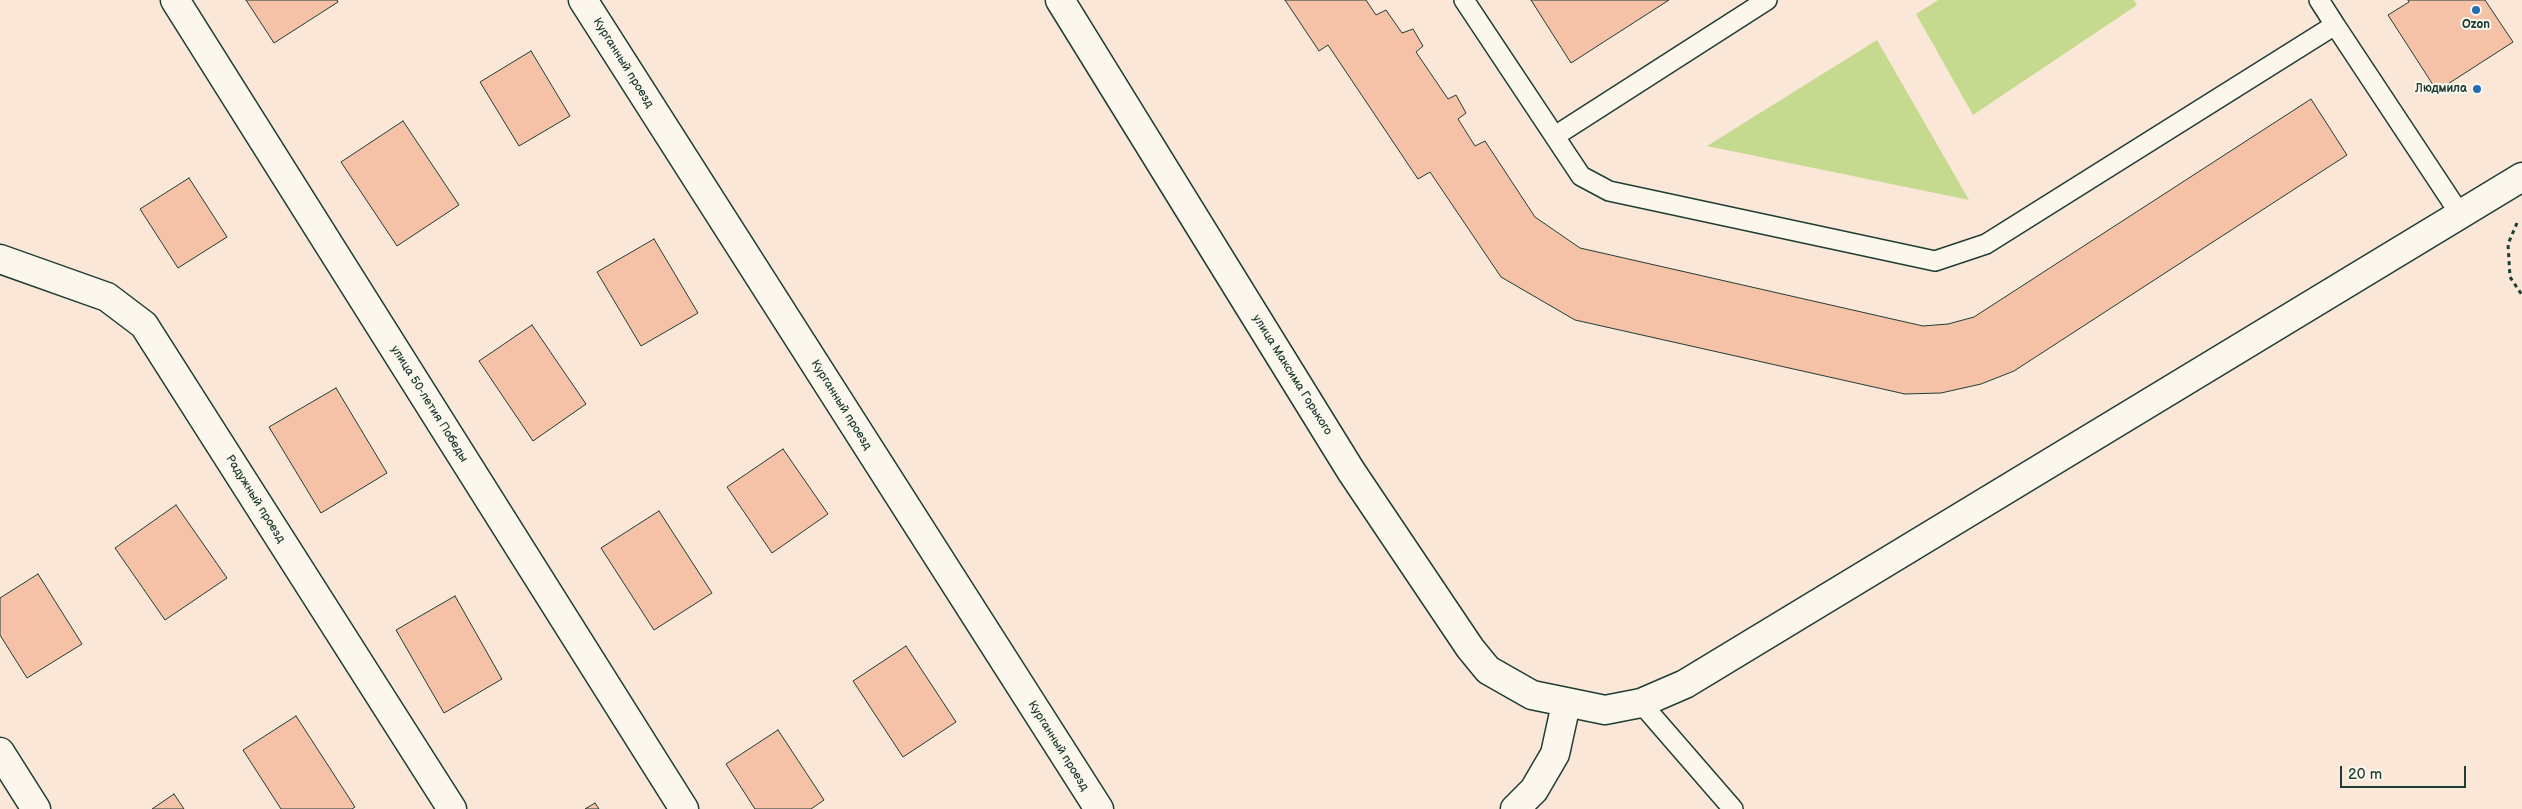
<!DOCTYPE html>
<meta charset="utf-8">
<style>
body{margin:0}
#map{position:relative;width:2522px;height:809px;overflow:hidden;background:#fae7d7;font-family:"Balsamiq Sans",sans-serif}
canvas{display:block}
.scale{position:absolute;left:2340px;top:766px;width:126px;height:22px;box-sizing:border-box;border:2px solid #1f3d34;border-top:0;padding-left:6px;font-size:15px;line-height:18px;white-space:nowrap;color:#1f3d34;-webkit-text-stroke:4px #fbf7ec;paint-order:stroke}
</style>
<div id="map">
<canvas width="2522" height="809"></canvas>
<div class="scale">20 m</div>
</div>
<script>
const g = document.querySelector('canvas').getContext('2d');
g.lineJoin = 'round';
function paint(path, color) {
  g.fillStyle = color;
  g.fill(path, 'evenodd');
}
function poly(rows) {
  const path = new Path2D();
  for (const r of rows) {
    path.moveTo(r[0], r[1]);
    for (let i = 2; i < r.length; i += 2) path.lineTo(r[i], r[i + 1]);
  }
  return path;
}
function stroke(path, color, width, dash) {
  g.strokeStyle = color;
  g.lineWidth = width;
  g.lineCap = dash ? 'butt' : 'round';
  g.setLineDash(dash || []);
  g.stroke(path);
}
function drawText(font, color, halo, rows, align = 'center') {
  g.font = font + ' "Balsamiq Sans",sans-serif';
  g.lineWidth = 4;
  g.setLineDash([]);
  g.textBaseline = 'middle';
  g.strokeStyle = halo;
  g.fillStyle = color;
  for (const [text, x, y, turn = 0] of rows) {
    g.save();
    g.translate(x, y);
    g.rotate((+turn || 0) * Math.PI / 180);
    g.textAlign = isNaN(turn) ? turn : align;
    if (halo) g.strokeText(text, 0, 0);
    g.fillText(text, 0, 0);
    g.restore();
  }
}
const green = poly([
 [1938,0,2134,0,2137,5,1973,115,1916,14],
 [1877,40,1969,200,1707,146]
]);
const building = poly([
 [246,0,337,0,338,2,274,43,246,0],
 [1285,0,1366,0,1376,15,1386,10,1402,33,1413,29,1423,46,1416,52,1448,99,1456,95,1466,113,1458,119,1475,146,1485,141,1535,217,1580,248,1923,326,1948,324,1974,317,2311,99,2347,155,2014,371,1981,384,1941,393,1905,394,1575,320,1501,277,1430,172,1418,179,1328,45,1319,51,1285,0],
 [1531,0,1669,0,1571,63,1531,0],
 [2408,0,2485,0,2513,42,2437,91,2388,15,2409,2,2408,0],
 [531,51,570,116,519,146,480,82,531,51],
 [403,121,459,205,397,246,341,162,403,121],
 [189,178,227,237,178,268,140,209,189,178],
 [654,239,698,313,641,346,597,272,654,239],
 [532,325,586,404,533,441,479,361,532,325],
 [336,388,387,473,321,513,269,427,336,388],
 [783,449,828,514,772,553,727,487,783,449],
 [176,505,227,578,165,620,115,548,176,505],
 [659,511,712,593,654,630,601,548,659,511],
 [38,574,82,644,27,678,0,635,0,598,38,574],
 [455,596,502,679,444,713,396,630,455,596],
 [906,646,956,722,903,757,853,681,906,646],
 [296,716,355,807,352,809,281,809,243,750,296,716],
 [778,730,824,800,811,809,755,809,726,764,778,730],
 [174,794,184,809,152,809,174,794],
 [595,803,599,809,585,809,595,803]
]);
const path = poly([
 [2517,223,2508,244,2510,277,2522,295]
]);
const lane = poly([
 [1464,0,1581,176,1609,191,1935,261,1986,244,2335,25,2460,214],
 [2319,0,2335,25],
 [1555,136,1767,0],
 [1641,703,1733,809]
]);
const street = poly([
 [175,0,684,809],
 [583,0,1099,809],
 [0,259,107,297,144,325,452,809],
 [0,752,36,809]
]);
const secondary = poly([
 [1060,0,1351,471,1470,648,1488,670,1532,695,1605,710,1641,703,1685,684,2522,177],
 [1515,809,1534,790,1555,754,1566,704]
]);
const markers = [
 [2476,10,5,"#1f6fb2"],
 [2477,89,5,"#1f6fb2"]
];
const poiNames = [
 ["Ozon",2476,25],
 ["Людмила",2467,89,"right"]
];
const streetNames = [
 ["Курганный проезд",623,63,58],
 ["улица Максима Горького",1292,375,58],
 ["улица 50-летия Победы",429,404,58],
 ["Курганный проезд",841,405,58],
 ["Радужный проезд",255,499,58],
 ["Курганный проезд",1058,746,58]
];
paint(green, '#c5da8f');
paint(building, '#f6c2a7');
stroke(building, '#1f3d34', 1);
stroke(lane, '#1f3d34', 22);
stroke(street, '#1f3d34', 31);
stroke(secondary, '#1f3d34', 31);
stroke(path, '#1f3d34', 3, [4, 4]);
stroke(lane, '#fbf7ec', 19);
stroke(street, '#fbf7ec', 28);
stroke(secondary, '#fbf7ec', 28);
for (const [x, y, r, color] of markers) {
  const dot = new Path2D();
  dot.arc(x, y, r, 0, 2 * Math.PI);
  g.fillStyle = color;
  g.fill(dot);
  stroke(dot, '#fbf7ec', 2);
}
drawText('bold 12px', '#1f3d34', '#fbf7ec', poiNames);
drawText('12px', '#1f3d34', '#fbf7ec', streetNames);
</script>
